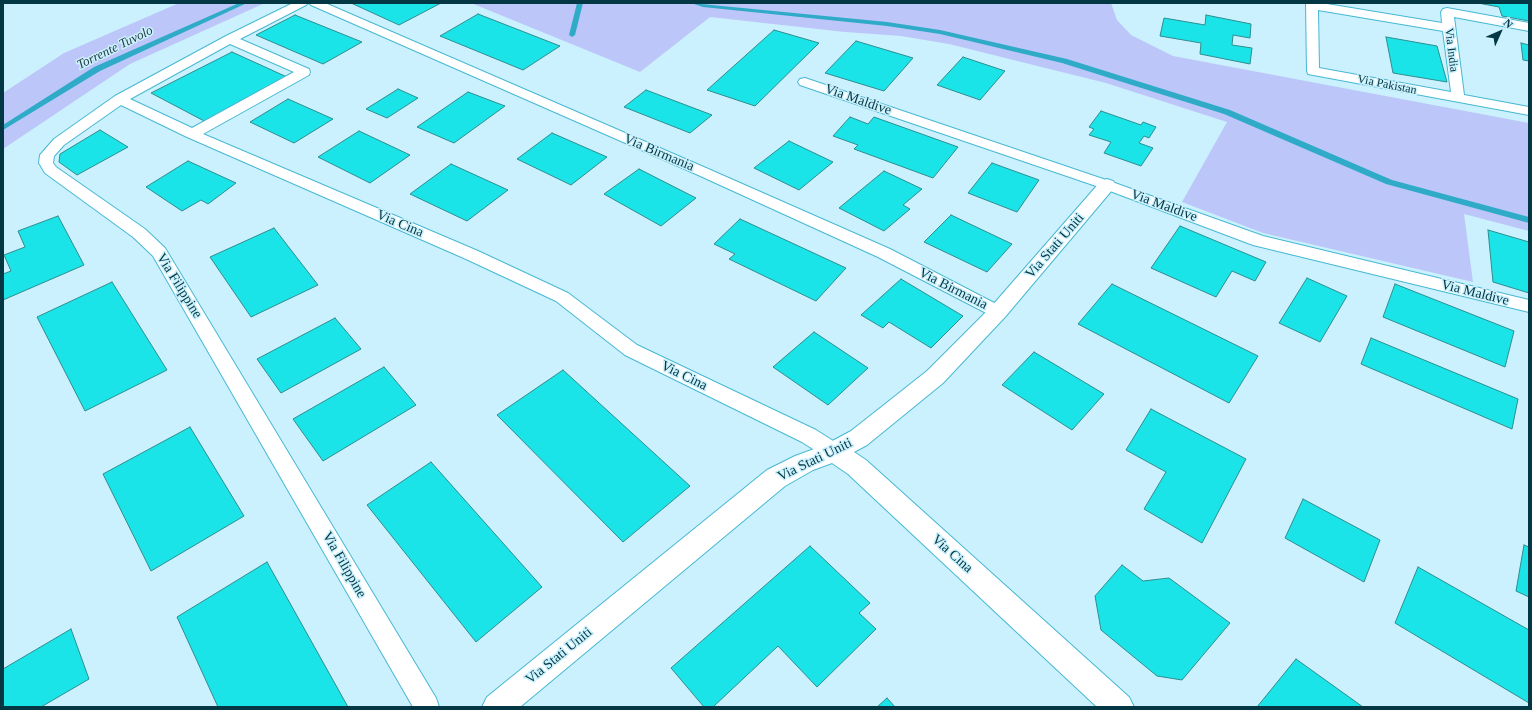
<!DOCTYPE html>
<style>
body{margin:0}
#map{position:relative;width:1532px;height:710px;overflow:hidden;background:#caf1fd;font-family:Georgia,serif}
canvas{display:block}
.frame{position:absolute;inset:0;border:4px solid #033743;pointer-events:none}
.north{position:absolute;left:1480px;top:12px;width:40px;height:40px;-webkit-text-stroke:3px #caf1fd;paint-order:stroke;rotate:45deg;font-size:11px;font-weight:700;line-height:16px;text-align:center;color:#033743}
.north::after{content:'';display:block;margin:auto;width:14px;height:18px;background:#033743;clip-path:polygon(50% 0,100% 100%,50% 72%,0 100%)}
</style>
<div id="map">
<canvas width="1532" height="710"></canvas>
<div class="frame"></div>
<div class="north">N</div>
</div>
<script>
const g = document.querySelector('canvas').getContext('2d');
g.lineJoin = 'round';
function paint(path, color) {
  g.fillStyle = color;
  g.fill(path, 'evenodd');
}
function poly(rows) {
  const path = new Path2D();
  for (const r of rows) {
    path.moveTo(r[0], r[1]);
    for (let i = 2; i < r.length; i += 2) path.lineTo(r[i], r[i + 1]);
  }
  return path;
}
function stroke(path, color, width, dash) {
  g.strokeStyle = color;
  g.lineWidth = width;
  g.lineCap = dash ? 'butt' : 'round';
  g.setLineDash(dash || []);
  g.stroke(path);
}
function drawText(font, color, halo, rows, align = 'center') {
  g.font = font + ' Georgia,serif';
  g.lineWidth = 3;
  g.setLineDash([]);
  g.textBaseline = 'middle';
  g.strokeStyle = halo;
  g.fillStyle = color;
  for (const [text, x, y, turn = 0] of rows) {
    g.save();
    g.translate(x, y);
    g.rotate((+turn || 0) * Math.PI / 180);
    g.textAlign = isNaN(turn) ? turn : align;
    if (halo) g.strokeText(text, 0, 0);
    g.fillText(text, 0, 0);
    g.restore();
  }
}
const green = poly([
 [179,3,265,3,130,64,3,149,3,93,64,53],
 [471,3,1111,3,1117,20,1131,35,1173,56,1529,123,1529,231,1464,214,1473,282,1263,233,1182,202,1227,122,1106,83,949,44,901,36,845,32,710,17,640,72]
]);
const stream = poly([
 [239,3,247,3,100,71,3,130,3,125,94,67,239,3],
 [577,3,583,3,575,35,572,37,569,35,577,3],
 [691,3,887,22,940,30,1067,59,1230,110,1392,180,1529,217,1529,223,1386,184,1224,114,1062,63,940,34,887,26,703,7,691,3]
]);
const building = poly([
 [351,3,441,3,399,25,351,3],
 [1478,3,1529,3,1529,21,1502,16,1499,7,1478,3],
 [478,14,560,46,523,70,440,36,478,14],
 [295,15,362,42,323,64,256,35,295,15],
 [1206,15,1251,24,1250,38,1233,35,1232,45,1252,48,1250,64,1200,54,1201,43,1160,36,1164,18,1205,25,1206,15],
 [774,30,819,43,755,106,707,90,774,30],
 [1386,37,1437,46,1447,82,1393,73,1386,37],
 [856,41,913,58,884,91,825,73,856,41],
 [1521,43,1529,45,1529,61,1523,60,1521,43],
 [232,52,287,77,206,122,151,93,232,52],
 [963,57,1005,71,980,100,937,85,963,57],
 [398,89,418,98,387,118,366,109,398,89],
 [646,90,712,115,690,133,624,107,646,90],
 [468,92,505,106,454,143,417,127,468,92],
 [288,99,333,119,294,143,250,122,288,99],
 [1101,111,1141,125,1143,122,1156,127,1149,138,1144,136,1139,143,1153,148,1141,166,1104,153,1111,142,1089,135,1094,129,1089,127,1101,111],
 [850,117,868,124,874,117,958,147,933,178,854,149,858,145,833,136,850,117],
 [100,130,128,147,77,175,59,162,60,154,100,130],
 [359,131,410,155,370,183,318,157,359,131],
 [552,133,607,157,571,185,517,159,552,133],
 [789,141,833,162,799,190,754,168,789,141],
 [188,161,236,183,208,204,201,200,182,211,146,187,188,161],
 [992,163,1039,180,1017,212,968,193,992,163],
 [451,164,508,190,467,221,410,194,451,164],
 [639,169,696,198,661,226,604,194,639,169],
 [884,171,922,189,903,205,910,209,884,231,839,208,884,171],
 [951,215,1012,244,987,272,924,242,951,215],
 [58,216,84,265,3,300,3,274,11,271,4,255,25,247,18,231,58,216],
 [740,219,846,268,816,301,729,259,735,254,714,244,740,219],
 [1180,226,1266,262,1255,281,1232,271,1216,297,1151,268,1180,226],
 [274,228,318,285,251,317,210,257,274,228],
 [1488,230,1529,242,1529,293,1493,282,1488,230],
 [1307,278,1347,296,1320,342,1279,323,1307,278],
 [901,279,963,316,931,348,889,322,883,328,861,315,901,279],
 [112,282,167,370,85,411,37,317,112,282],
 [1112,284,1258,356,1229,403,1078,324,1112,284],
 [1395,284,1514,331,1505,367,1383,317,1395,284],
 [335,318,361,349,281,393,257,359,335,318],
 [814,332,868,368,828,405,773,367,814,332],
 [1371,338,1518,399,1512,429,1361,364,1371,338],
 [1034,352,1104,394,1072,430,1002,385,1034,352],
 [384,367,416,405,323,461,293,419,384,367],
 [563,370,690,486,623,542,497,415,563,370],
 [1151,409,1246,459,1202,543,1144,509,1166,472,1126,450,1151,409],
 [190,427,244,516,151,571,103,474,190,427],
 [431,462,542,587,476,642,367,505,431,462],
 [1303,499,1380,540,1364,582,1285,538,1303,499],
 [1524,545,1529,547,1529,597,1516,591,1524,545],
 [810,546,870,603,859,613,876,629,817,687,778,646,713,707,704,707,671,668,810,546],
 [267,562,348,707,218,707,177,617,267,562],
 [1122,565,1143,581,1169,578,1230,623,1182,680,1157,676,1101,630,1095,596,1122,565],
 [1418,567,1529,630,1529,703,1395,623,1418,567],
 [71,629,89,679,41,707,3,707,3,669,71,629],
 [1296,659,1363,707,1257,707,1296,659],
 [887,698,895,707,877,707,887,698]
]);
const service = poly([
 [293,3,308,3,306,5,240,39,309,69,310,72,309,75,203,134,478,251,568,293,637,345,816,430,841,446,844,452,841,458,834,460,827,458,802,442,625,355,556,301,466,259,187,137,121,105,64,145,54,156,53,163,56,167,145,229,165,248,436,698,439,707,413,707,153,256,133,237,45,173,39,163,40,155,54,139,115,96,226,36,293,3],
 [230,44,294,72,192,128,130,99,230,44],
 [309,3,325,3,706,168,890,249,1004,308,1007,312,1004,316,998,318,992,316,878,257,696,174,311,5,309,3],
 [1306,3,1321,3,1442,23,1441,12,1443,9,1447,8,1529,23,1529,31,1454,17,1464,95,1529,107,1529,115,1308,74,1307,71,1306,3],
 [1318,10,1443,31,1451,92,1319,68,1318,10],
 [805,78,1112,182,1263,236,1529,300,1529,312,1253,245,1102,188,800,85,798,82,800,79,805,78]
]);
const minor = poly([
 [1107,179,1113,181,1116,185,1113,189,1005,317,943,383,867,445,854,452,866,460,1129,697,1134,707,1097,707,848,474,832,463,813,470,785,486,520,707,482,707,487,697,767,470,795,456,825,445,851,431,927,371,991,307,1101,181,1107,179]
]);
const farStreetnames = [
 ["Via India",1451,50,83],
 ["Via Pakistan",1387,85,11]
];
const farWaternames = [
 ["Torrente Tuvolo",115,48,-26]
];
const streetNames = [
 ["Via Maldive",858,100,19],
 ["Via Birmania",659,153,23],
 ["Via Maldive",1164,206,20],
 ["Via Cina",400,224,23],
 ["Via Stati Uniti",1055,246,-49],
 ["Via Filippine",179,286,58],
 ["Via Birmania",953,289,27],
 ["Via Maldive",1475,293,14],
 ["Via Cina",684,376,26],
 ["Via Stati Uniti",815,460,-26],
 ["Via Cina",952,554,42],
 ["Via Filippine",344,565,60],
 ["Via Stati Uniti",559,656,-39]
];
paint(green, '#bdc6f9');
paint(stream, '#2fabc8');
paint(building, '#1be4e8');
stroke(building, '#2d8d8f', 1);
stroke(service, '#47b8d4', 2);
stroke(minor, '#47b8d4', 2);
paint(service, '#fff');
paint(minor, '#fff');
drawText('12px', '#033743', '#caf1fd', farStreetnames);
drawText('italic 13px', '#243e45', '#caf1fd', farWaternames);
drawText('14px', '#033743', '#caf1fd', streetNames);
</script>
